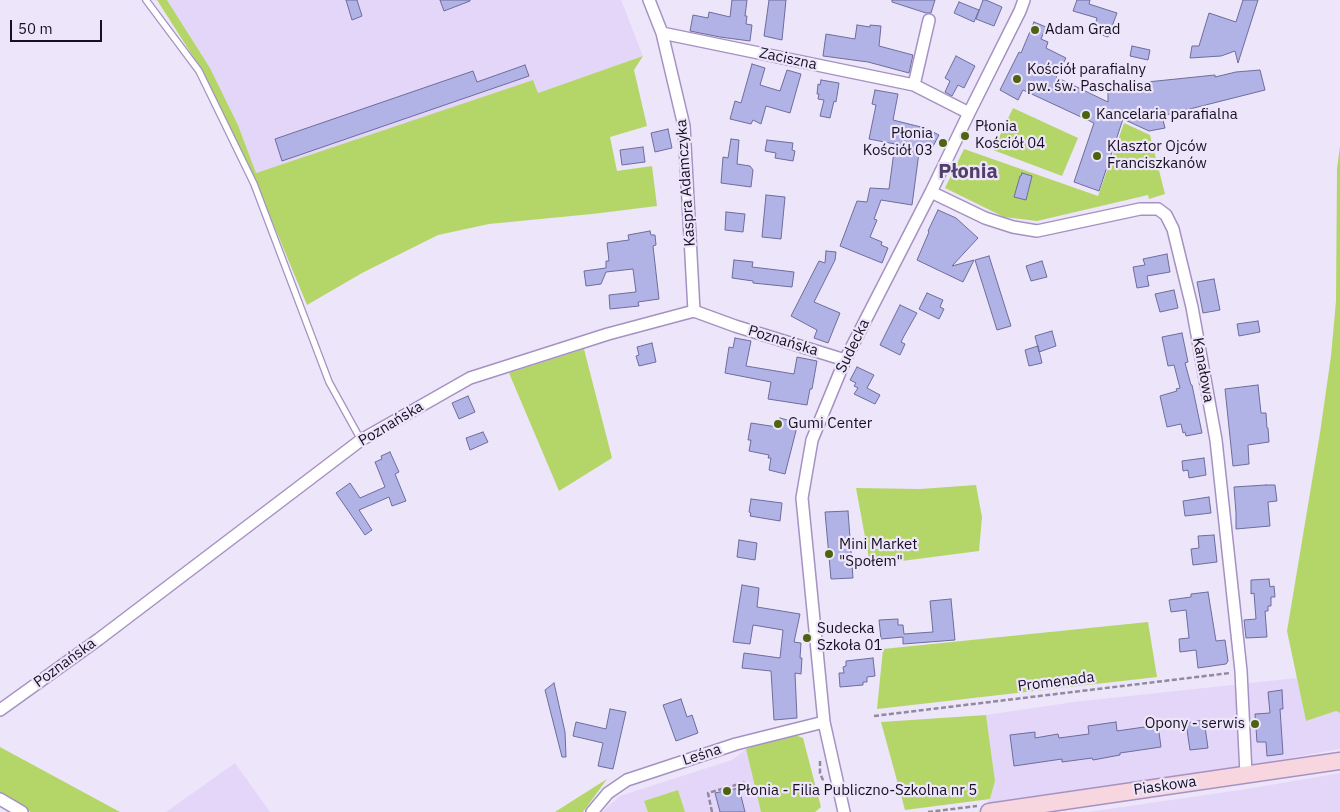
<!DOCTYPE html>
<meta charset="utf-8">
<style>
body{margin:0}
#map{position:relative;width:1340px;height:812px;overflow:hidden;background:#ede5fa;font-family:"IBM Plex Sans",sans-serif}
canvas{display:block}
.scale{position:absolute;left:10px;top:20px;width:92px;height:22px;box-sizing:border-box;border:2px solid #181022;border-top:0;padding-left:6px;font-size:15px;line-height:18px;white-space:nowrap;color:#181022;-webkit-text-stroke:4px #ede5fa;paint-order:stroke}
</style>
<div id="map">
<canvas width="1340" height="812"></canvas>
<div class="scale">50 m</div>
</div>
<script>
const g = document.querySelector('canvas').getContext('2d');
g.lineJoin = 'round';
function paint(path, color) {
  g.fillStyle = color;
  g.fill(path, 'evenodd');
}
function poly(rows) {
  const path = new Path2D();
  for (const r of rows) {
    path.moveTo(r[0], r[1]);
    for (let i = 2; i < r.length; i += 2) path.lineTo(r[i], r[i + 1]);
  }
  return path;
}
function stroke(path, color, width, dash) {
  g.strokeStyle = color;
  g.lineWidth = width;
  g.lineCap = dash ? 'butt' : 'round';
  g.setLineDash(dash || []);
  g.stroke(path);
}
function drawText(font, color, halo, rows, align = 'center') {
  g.font = font + ' "IBM Plex Sans",sans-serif';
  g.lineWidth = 4.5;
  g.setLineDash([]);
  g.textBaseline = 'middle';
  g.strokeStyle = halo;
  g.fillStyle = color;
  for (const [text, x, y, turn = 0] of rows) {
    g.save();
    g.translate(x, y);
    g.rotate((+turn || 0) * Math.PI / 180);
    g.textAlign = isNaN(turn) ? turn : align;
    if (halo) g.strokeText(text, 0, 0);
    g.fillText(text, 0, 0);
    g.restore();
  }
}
const built = poly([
 [167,0,621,0,643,56,538,93,533,80,256,173,238,125,210,68],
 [1297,678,1306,721,1336,711,1340,713,1340,749,1251,765,988,803,995,781,986,715,1074,702],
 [746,749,761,812,602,812,620,796,732,760],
 [235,763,270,812,166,812],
 [1340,773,1340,812,1088,812,1247,789]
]);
const green = poly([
 [157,0,167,0,210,68,238,125,256,173,533,80,538,93,643,56,634,70,647,126,610,137,617,171,652,166,657,206,592,214,489,224,438,235,362,273,307,305,253,175,201,69],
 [1013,108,1078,138,1062,176,993,150],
 [1124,123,1150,135,1165,194,1149,199,1148,195,1037,221,1004,217,945,188,964,149,1098,196],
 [1340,146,1340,713,1336,711,1306,721,1287,631,1320,433,1331,356,1336,301,1337,169],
 [584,349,612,458,559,491,509,373],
 [976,485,982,517,979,551,894,562,870,564,856,488,920,489],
 [1148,622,1157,677,877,709,883,649],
 [986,715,995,781,990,799,905,810,881,722],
 [795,735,803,738,821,807,815,812,761,812,746,749,766,741],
 [0,747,120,812,31,812,0,795],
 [607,779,583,812,555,812,558,810],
 [678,790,685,812,648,812,644,801]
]);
const building = poly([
 [346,0,357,0,362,16,352,20,346,0],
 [440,0,470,0,470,1,444,11,440,0],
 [732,0,747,0,745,16,747,16,746,24,752,25,750,41,720,37,690,31,693,15,708,18,709,12,730,17,732,0],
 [769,0,786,0,782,40,764,36,769,0],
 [892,0,935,0,931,13,926,13,892,2,892,0],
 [983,0,986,0,1002,7,994,26,976,19,983,0],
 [1077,0,1090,0,1089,4,1117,13,1108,37,1093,32,1097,18,1073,11,1077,0],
 [1243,0,1258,0,1238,63,1235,51,1221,56,1190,58,1192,46,1199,46,1209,13,1236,22,1243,0],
 [959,2,979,10,974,22,954,13,959,2],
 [1034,22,1046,27,1041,39,1048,42,1046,48,1066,58,1056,77,1108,102,1108,83,1117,82,1118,85,1215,75,1215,77,1236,72,1260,70,1265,90,1162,116,1165,128,1149,131,1123,119,1099,191,1074,182,1094,123,1023,90,1018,100,1000,90,1019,52,1021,53,1034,22],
 [857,25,870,27,870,25,881,26,879,46,913,55,909,73,868,62,823,56,826,34,855,39,857,25],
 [1132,46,1150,50,1148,60,1130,56,1132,46],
 [956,56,975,66,964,88,958,85,952,96,945,92,950,81,945,78,956,56],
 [752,64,765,68,760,85,780,91,787,70,801,74,790,113,766,106,761,124,753,120,751,124,730,119,735,101,741,103,752,64],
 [525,65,529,76,282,161,275,139,473,71,477,82,525,65],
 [821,80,839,83,836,102,834,101,830,118,820,116,824,100,818,99,819,94,817,94,818,84,820,85,821,80],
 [875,90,898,94,893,120,925,128,939,135,931,150,920,145,912,205,881,200,874,219,877,220,870,237,882,242,881,245,888,248,882,263,840,246,857,201,867,202,870,188,889,189,895,144,869,139,876,105,872,104,875,90],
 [668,129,672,148,655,152,651,133,668,129],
 [731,139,739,140,737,164,750,166,753,170,751,187,721,183,723,157,728,158,731,139],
 [767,140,793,143,792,150,795,151,793,161,775,158,776,153,765,151,767,140],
 [643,147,645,162,622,165,620,150,643,147],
 [1022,173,1032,176,1026,200,1014,197,1020,176,1021,176,1022,173],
 [766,195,785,197,781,239,762,237,766,195],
 [938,210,956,218,978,238,952,266,974,260,963,282,917,260,929,232,928,231,938,210],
 [726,212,745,214,743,232,725,230,726,212],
 [650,231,651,235,655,235,656,245,653,246,659,299,638,302,639,306,610,309,609,295,636,292,633,269,606,272,601,284,586,286,584,271,606,268,606,261,609,261,607,243,629,240,628,235,650,231],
 [826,251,836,252,835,260,814,302,840,313,828,343,814,338,817,330,791,316,819,261,825,263,826,251],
 [1167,254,1170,272,1147,276,1149,286,1137,288,1133,267,1145,265,1143,259,1167,254],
 [989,256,1011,326,997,330,975,260,989,256],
 [734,260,753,262,752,267,794,272,792,287,753,283,753,281,732,278,734,260],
 [1042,261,1047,277,1031,281,1026,266,1042,261],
 [1214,279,1220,310,1203,313,1197,282,1214,279],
 [1174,290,1178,308,1160,312,1155,294,1174,290],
 [927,293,943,300,940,307,944,309,939,319,919,309,927,293],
 [900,305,917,313,904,336,901,342,905,344,900,355,880,345,900,305],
 [1258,321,1260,332,1239,336,1237,324,1258,321],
 [1052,331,1056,346,1039,352,1035,336,1052,331],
 [1182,333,1188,362,1185,363,1191,385,1192,385,1202,433,1186,436,1185,432,1183,433,1181,424,1167,427,1160,396,1177,391,1176,389,1180,388,1174,365,1168,366,1162,337,1182,333],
 [735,338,751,341,746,366,794,374,797,357,817,361,812,389,810,389,807,405,768,399,771,382,725,373,729,347,733,348,735,338],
 [652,343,656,362,639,366,636,356,639,355,637,347,652,343],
 [1038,346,1042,363,1029,366,1025,350,1038,346],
 [857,367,874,375,867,388,880,395,875,404,854,394,858,388,854,386,856,383,850,380,857,367],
 [1258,385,1261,413,1266,413,1267,428,1268,428,1269,442,1248,445,1249,464,1233,466,1225,389,1258,385],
 [468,396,475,412,459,419,452,403,468,396],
 [780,418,798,423,785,474,769,470,771,458,768,458,769,455,749,451,751,440,748,440,751,423,777,427,780,418],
 [483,432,488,442,470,450,466,438,483,432],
 [390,452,399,472,395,474,406,501,392,506,389,497,359,510,372,530,365,535,336,493,350,483,360,498,385,487,375,462,382,459,381,456,390,452],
 [1204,458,1206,475,1189,478,1188,470,1183,471,1182,461,1204,458],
 [1266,485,1275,485,1277,501,1268,502,1270,526,1236,529,1236,513,1234,487,1266,485],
 [1209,497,1211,513,1185,516,1183,501,1209,497],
 [751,499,782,503,780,521,750,516,751,513,749,512,751,499],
 [848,511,853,578,831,579,825,512,848,511],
 [1214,535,1217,562,1193,565,1191,549,1199,548,1198,536,1214,535],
 [739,540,757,543,755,560,737,557,739,540],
 [1269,579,1270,587,1274,586,1275,597,1271,597,1271,606,1268,606,1268,611,1265,611,1267,637,1246,638,1244,620,1256,619,1254,593,1251,594,1251,580,1269,579],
 [742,585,759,588,757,607,800,614,794,642,801,643,800,658,802,658,801,674,795,673,797,718,774,720,771,671,742,668,744,653,780,658,783,630,753,625,750,644,733,642,742,585],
 [1208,592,1216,641,1225,640,1228,661,1226,664,1198,668,1196,650,1180,652,1179,639,1189,638,1186,610,1171,612,1169,600,1191,597,1191,594,1208,592],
 [951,599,955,640,903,644,903,637,881,639,879,620,898,619,898,625,903,625,904,634,933,632,930,601,951,599],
 [873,658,875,676,867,677,867,682,863,682,863,685,840,687,839,673,844,673,843,667,846,666,846,661,873,658],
 [554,683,565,732,566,757,562,757,545,690,554,683],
 [1282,690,1283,709,1280,709,1283,754,1267,756,1266,742,1257,742,1255,714,1270,713,1268,692,1282,690],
 [681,699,687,717,692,715,698,733,676,741,663,705,681,699],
 [610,709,626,712,613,769,598,766,603,743,573,736,576,722,606,729,610,709],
 [1204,720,1208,748,1190,750,1186,723,1204,720],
 [1116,722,1117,731,1158,725,1161,747,1120,753,1120,755,1093,760,1092,758,1062,762,1062,759,1014,766,1010,735,1035,732,1035,738,1058,734,1059,738,1089,734,1088,726,1116,722],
 [739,788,745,812,720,812,715,793,739,788]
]);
const path = poly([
 [874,716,1230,673],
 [820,761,820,773,825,785],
 [712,812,708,793,746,782],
 [928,812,977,806]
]);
const lane = poly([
 [146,0,199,71,254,184,329,382,361,440]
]);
const street = poly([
 [649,0,662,33,684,126,694,311],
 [662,33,914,85,969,113],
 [914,85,929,20],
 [931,192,985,218,1013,227,1037,231,1140,209,1158,209,1166,215,1173,229,1192,307,1216,440,1241,671,1246,774],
 [0,710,99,639,361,440,470,378,608,334,694,311,735,326,845,360],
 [0,799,22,812],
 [592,812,608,793,627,780,736,744,824,722],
 [844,812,824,722,802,498,812,440,845,360,931,192,969,113,1020,11,1024,0]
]);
const secondary = poly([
 [989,812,1340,761]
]);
const markers = [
 [1035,30,5,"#4e630f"],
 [1017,79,5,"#4e630f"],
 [1086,115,5,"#4e630f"],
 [965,136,5,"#4e630f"],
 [943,143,5,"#4e630f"],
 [1097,156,5,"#4e630f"],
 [778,424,5,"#4e630f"],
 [829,554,5,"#4e630f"],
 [807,638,5,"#4e630f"],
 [1255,724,5,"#4e630f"],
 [727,791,5,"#4e630f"]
];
const poiNames = [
 ["Adam Grad",1045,30],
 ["Kościół parafialny",1027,70],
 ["pw. św. Paschalisa",1027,87],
 ["Kancelaria parafialna",1096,115],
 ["Płonia",975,127],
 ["Kościół 04",975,144],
 ["Płonia",933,134,"right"],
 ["Kościół 03",933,151,"right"],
 ["Klasztor Ojców",1107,147],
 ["Franciszkanów",1107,164],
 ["Gumi Center",788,424],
 ["Mini Market",839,545],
 ["\"Społem\"",839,562],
 ["Sudecka",817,629],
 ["Szkoła 01",817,646],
 ["Opony - serwis",1245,724,"right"],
 ["Płonia - Filia Publiczno-Szkolna nr 5",737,791]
];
const streetNames = [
 ["Zaciszna",788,59,12],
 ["Kaspra Adamczyka",686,183,-94],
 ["Poznańska",783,341,17],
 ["Sudecka",853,346,-64],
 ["Kanałowa",1203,370,80],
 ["Poznańska",391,424,-31],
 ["Poznańska",65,663,-36],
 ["Promenada",1056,682,-7],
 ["Leśna",702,755,-18],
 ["Piaskowa",1165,786,-8]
];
const districtNames = [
 ["Płonia",968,172]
];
paint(built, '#e4d6f9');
paint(green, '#b4d668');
paint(building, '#b1b2e5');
stroke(building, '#6d6d9c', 1);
stroke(lane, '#a692c2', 8);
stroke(street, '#a692c2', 14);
stroke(secondary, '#a692c2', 19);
stroke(path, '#91899d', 2.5, [5, 2.5]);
stroke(lane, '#fff', 5.5);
stroke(street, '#fff', 11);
stroke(secondary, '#f8d6df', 16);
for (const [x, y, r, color] of markers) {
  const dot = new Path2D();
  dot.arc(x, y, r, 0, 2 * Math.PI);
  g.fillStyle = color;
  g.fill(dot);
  stroke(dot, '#ede5fa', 2);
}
drawText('15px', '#181022', '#ede5fa', poiNames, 'left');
drawText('15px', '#181022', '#ede5fa', streetNames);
drawText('bold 20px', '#513f69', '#ede5fa', districtNames);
</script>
